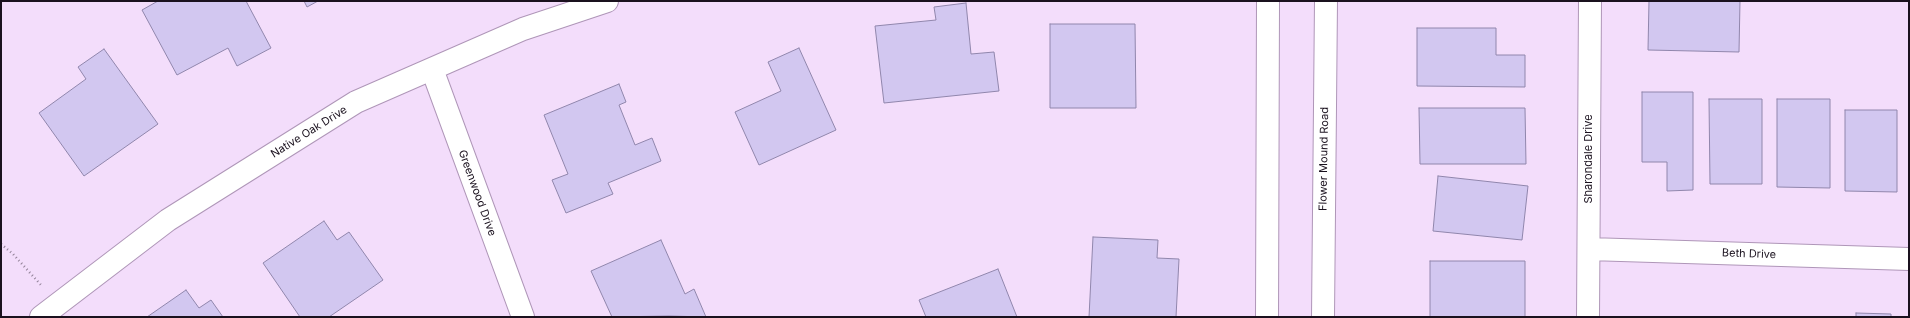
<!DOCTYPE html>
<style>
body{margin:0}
#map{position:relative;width:1910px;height:318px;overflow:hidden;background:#f3ddfb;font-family:Inter,sans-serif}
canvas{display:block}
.frame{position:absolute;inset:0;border:2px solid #1a111e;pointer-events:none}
</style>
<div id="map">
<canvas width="1910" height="318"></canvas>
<div class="frame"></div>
</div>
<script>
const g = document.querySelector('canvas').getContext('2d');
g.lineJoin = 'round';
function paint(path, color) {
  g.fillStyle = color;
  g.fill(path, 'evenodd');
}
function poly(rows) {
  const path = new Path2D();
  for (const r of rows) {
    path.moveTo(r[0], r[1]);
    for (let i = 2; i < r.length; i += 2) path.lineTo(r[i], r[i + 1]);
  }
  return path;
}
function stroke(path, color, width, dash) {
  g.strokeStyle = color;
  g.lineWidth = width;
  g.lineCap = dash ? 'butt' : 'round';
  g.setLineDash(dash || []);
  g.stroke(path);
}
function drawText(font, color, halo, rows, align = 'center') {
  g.font = font + ' Inter,sans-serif';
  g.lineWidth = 3;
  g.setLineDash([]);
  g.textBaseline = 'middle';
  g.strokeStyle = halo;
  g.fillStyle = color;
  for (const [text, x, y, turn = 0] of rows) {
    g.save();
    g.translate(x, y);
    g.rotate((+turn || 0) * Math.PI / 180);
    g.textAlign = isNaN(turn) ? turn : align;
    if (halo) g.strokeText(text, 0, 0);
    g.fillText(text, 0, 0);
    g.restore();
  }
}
const building = poly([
 [158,1,246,1,271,48,237,66,228,48,177,75,142,10,158,1],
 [304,1,318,1,307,7,304,1],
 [1649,1,1740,1,1739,52,1648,50,1649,1],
 [966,3,971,54,994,52,999,91,884,103,875,26,936,20,934,7,966,3],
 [1050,24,1135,24,1136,108,1050,108,1050,24],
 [1417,28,1496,28,1496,55,1525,55,1525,87,1417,86,1417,28],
 [799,48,836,130,759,165,735,112,781,91,768,62,799,48],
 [104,49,158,124,84,176,39,113,86,79,78,67,104,49],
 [619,84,626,102,619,105,635,145,652,138,661,161,608,183,613,194,566,213,552,180,568,174,544,115,619,84],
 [1642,92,1693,92,1693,190,1667,191,1667,162,1642,162,1642,92],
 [1709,99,1762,99,1762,184,1710,184,1709,99],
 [1777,99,1830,99,1830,188,1777,187,1777,99],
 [1419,108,1525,108,1526,164,1420,164,1419,108],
 [1845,110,1897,110,1897,192,1845,191,1845,110],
 [1438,176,1528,186,1522,240,1433,231,1438,176],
 [324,221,337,240,349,232,383,280,329,317,300,317,263,263,324,221],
 [1093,237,1158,240,1157,258,1179,259,1176,317,1089,317,1093,237],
 [661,240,685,294,694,289,706,317,669,316,612,317,591,271,661,240],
 [1430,261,1525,261,1525,317,1430,317,1430,261],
 [998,269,1017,317,926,317,919,300,998,269],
 [186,290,199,308,211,300,223,317,147,317,186,290],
 [1856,313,1891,314,1891,317,1856,317,1856,313]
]);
const path = poly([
 [1,244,13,254,41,285]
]);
const minor = poly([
 [432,69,523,317],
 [1589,249,1909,259],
 [41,317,168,220,356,102,523,29,607,1],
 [1588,317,1590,1]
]);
const secondary = poly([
 [1267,317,1268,1],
 [1323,317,1326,1]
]);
const streetNames = [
 ["Native Oak Drive",309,132,-32],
 ["Flower Mound Road",1324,159,-89],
 ["Sharondale Drive",1589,159,-90],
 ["Greenwood Drive",477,193,70],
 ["Beth Drive",1749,254,2]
];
paint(building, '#d2c7f0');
stroke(building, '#9086ac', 1);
stroke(minor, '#af96b8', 24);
stroke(secondary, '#af96b8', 24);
stroke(path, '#918197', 2.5, [1, 3]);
stroke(minor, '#fff', 22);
stroke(secondary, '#fff', 22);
drawText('11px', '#1a111e', '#fff', streetNames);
</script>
